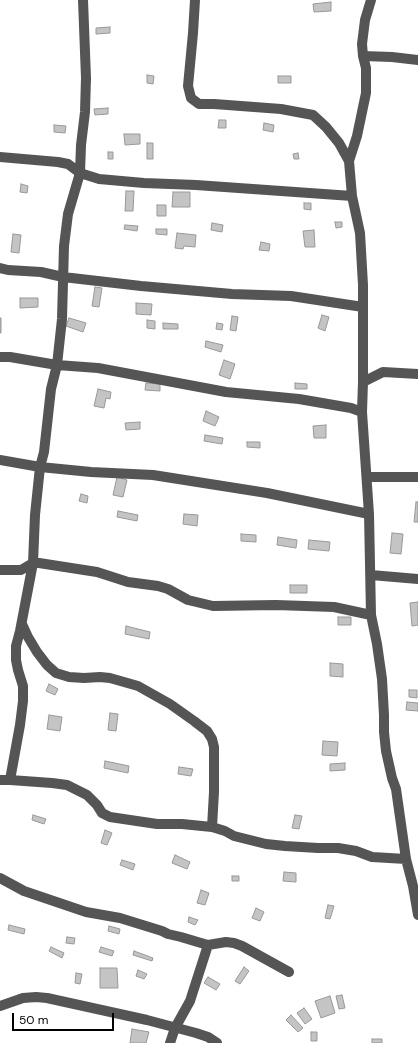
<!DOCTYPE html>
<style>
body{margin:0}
#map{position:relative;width:418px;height:1043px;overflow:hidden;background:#fff;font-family:"DM Sans",sans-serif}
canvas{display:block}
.scale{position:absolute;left:12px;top:1013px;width:102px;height:18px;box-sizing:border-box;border:2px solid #000;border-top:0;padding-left:5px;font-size:12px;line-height:14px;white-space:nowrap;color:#000;-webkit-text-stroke:3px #fff;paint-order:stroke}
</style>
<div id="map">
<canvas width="418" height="1043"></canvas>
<div class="scale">50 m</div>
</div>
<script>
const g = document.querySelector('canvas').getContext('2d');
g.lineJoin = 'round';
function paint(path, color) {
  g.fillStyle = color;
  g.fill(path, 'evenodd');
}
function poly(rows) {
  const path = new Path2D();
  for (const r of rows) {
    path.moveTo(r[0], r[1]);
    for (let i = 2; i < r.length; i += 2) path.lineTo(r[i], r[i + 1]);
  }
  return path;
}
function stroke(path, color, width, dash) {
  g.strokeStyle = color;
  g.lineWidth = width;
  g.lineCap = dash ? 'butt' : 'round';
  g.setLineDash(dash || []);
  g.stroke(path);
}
const building = poly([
 [331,2,331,11,314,12,313,4,331,2],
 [110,27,110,33,96,34,96,28,110,27],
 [147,75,154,76,153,84,147,83,147,75],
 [278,76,291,76,291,83,278,83,278,76],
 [108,108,108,114,95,115,94,109,108,108],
 [219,120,226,120,226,128,218,128,219,120],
 [264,123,274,125,273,132,263,130,264,123],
 [54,125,66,126,65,133,54,132,54,125],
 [124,134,140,134,140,144,125,145,124,134],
 [147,143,153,143,153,159,147,159,147,143],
 [108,152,113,152,113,159,108,159,108,152],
 [298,153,299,159,294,159,293,154,298,153],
 [21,184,28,186,27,193,20,192,21,184],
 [126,191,134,191,133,211,125,211,126,191],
 [173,192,190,192,190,207,172,207,173,192],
 [304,203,311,203,311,210,304,209,304,203],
 [157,205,166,205,166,216,157,216,157,205],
 [335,222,342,222,342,227,336,228,335,222],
 [212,223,223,225,222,232,211,230,212,223],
 [125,225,138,226,137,231,124,229,125,225],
 [156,229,167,229,167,235,156,234,156,229],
 [314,230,315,247,305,247,303,231,314,230],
 [177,233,196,235,195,247,184,246,183,249,175,248,177,233],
 [13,234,21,235,19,253,11,252,13,234],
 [261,242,270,244,269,251,259,250,261,242],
 [95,287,102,288,99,307,92,306,95,287],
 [20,298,38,298,38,307,20,308,20,298],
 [136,303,152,304,151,315,136,314,136,303],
 [322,315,329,317,325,331,318,328,322,315],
 [232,316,238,317,236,331,230,330,232,316],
 [0,318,1,318,1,333,0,333,0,318],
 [69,318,86,323,83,332,66,326,69,318],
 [147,320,155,321,155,329,147,328,147,320],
 [163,323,178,324,178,329,163,329,163,323],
 [217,323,223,324,222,330,216,329,217,323],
 [206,341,223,345,221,352,205,347,206,341],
 [224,360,235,364,230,379,219,375,224,360],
 [146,383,160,384,160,391,145,390,146,383],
 [295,383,307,384,307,389,295,389,295,383],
 [98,389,111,392,110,399,106,398,104,408,94,406,98,389],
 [206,411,219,417,215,426,203,421,206,411],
 [140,422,140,429,126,430,125,423,140,422],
 [326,425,326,438,314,438,313,426,326,425],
 [205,435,223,438,222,444,204,441,205,435],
 [247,442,260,442,260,448,247,447,247,442],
 [117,477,127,480,123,497,113,495,117,477],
 [81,494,88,496,87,503,79,501,81,494],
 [416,502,418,502,418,522,414,522,416,502],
 [118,511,138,515,137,521,117,517,118,511],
 [184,514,198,515,197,526,183,524,184,514],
 [392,533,403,534,401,554,390,553,392,533],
 [241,534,256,535,256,542,241,541,241,534],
 [278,537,297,540,296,548,277,545,278,537],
 [309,540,330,542,329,551,308,549,309,540],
 [290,585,307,585,307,593,290,593,290,585],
 [418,602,418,625,412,626,410,603,418,602],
 [338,617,351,617,351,625,338,625,338,617],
 [126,626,150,632,149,639,125,634,126,626],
 [330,663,343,664,343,677,330,676,330,663],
 [49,684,58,689,55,695,46,691,49,684],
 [409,690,417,690,417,698,409,697,409,690],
 [407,702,418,703,418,711,406,710,407,702],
 [110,713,118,714,116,731,108,730,110,713],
 [49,715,62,717,60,731,47,729,49,715],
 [323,741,338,742,337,756,322,755,323,741],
 [105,761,129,766,128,773,104,768,105,761],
 [345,763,345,770,330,771,330,764,345,763],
 [179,767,193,769,191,776,178,774,179,767],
 [33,815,46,819,44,824,32,820,33,815],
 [295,815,302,816,299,829,292,828,295,815],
 [105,830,112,833,107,845,101,843,105,830],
 [175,855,190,862,187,869,172,863,175,855],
 [122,860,135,864,133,870,120,865,122,860],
 [284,872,296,873,296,882,283,881,284,872],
 [232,876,239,876,239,881,232,881,232,876],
 [201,890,209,893,205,905,197,903,201,890],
 [328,905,334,906,330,919,325,918,328,905],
 [256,908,264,912,260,921,252,918,256,908],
 [189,917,198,920,195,925,188,922,189,917],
 [9,925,25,929,24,934,8,930,9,925],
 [109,926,120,929,119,934,108,931,109,926],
 [67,937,75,938,74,944,66,943,67,937],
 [51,947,64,953,62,958,49,951,51,947],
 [101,947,114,951,112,956,99,952,101,947],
 [134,951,153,958,152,961,133,955,134,951],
 [244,967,249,971,240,984,235,981,244,967],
 [100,968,117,968,118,988,100,988,100,968],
 [138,970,147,974,144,979,136,976,138,970],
 [76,973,82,974,80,984,75,983,76,973],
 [208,977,220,984,216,990,204,983,208,977],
 [342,995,345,1008,339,1009,336,996,342,995],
 [330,996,335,1013,321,1018,315,1001,330,996],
 [304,1008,312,1019,305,1024,297,1013,304,1008],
 [291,1015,303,1028,298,1032,286,1020,291,1015],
 [132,1029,149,1032,146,1043,130,1043,132,1029],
 [311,1032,317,1032,317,1041,311,1041,311,1032],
 [372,1039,382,1039,382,1043,372,1043,372,1039]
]);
const minor = poly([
 [195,0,193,33,188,86,191,98,199,104,214,104,281,109,313,115,326,127,339,143,349,161,352,196,360,233,363,285,363,382,362,412,369,514,371,615,377,644,382,679,384,715,384,732,386,751,392,778,396,789,406,859,413,886,418,915],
 [363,56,392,57,418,60],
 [0,157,58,162,68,164,80,173,99,179,144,183,196,185,352,196],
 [349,161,357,136,366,93,366,68,363,56,362,44,365,20,371,0],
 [0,268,8,270,41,272,63,277,141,286,232,294,291,296,363,307],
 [0,357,10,357,57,365,98,368,226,392,299,399,351,408,362,412],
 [363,382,383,372,418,374],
 [0,460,40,467,91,472,153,475,267,493,369,514],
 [367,477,418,477],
 [0,570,21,570,33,563,39,563,97,572,128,582,158,586,168,589,188,600,213,606,276,605,334,607,371,615],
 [371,575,418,579],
 [22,624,28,637,37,652,47,665,56,673,69,677,84,678,100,677,110,678,138,686,170,704,194,721,207,731,212,739,214,747,214,792,212,827],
 [0,780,10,780,52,783,67,785,87,795,97,805,102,813,110,817,157,824,182,824,212,827,225,831,234,836,266,844,285,846,318,848,338,848,356,851,372,857,406,859],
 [10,780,20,725,23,701,23,686,18,670,16,660,16,646,20,631,33,563,35,515,40,467,44,452,51,389,57,365,62,319,64,246,68,214,80,173,81,145,85,112,86,78,83,0],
 [0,878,24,891,86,912,120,918,162,931,168,934,181,937,201,943,208,945,226,942,234,943,242,946,289,972],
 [0,1006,23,998,36,997,47,998,147,1020,196,1033,208,1037,217,1043],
 [170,1043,175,1028,190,1001,208,945]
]);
paint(building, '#c4c4c4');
stroke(building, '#999', 1);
stroke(minor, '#555', 10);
</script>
